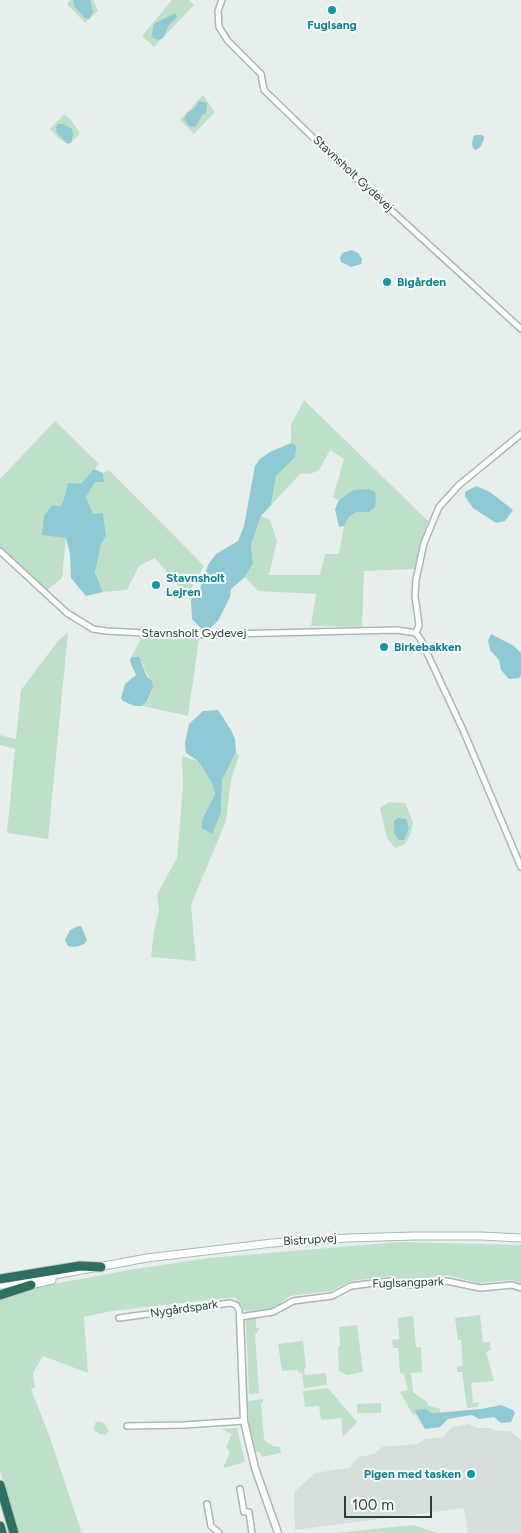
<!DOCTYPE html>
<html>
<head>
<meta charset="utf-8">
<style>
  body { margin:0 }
  #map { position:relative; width:521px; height:1533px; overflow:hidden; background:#e6efeb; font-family:Figtree,sans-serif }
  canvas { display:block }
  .scale { position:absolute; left:344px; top:1496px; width:88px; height:22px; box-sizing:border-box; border:2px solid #24423a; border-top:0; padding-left:6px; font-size:15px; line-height:18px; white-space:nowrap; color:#24423a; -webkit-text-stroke:4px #f7fbf9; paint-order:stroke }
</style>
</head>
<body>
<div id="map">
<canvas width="521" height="1533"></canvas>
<div class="scale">100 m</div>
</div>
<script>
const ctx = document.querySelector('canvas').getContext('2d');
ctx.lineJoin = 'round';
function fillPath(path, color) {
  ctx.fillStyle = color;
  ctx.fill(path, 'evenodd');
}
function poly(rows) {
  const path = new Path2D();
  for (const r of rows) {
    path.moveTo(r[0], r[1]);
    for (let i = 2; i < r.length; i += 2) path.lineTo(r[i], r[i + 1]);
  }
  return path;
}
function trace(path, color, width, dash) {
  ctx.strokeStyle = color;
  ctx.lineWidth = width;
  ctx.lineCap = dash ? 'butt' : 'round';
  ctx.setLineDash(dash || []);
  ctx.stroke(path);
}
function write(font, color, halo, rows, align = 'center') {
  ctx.font = font + ' Figtree,sans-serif';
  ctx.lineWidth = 4;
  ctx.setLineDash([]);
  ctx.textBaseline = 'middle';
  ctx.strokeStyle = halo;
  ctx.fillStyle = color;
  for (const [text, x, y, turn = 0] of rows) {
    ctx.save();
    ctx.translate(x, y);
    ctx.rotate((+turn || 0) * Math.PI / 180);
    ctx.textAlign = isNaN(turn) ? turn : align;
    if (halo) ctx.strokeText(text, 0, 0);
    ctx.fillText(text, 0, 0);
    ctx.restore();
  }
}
fillPath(poly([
  [469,1424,477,1428,491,1428,497,1431,510,1431,521,1440,521,1533,468,1533,464,1508,295,1530,294,1492,315,1473,349,1468,359,1457,374,1454,382,1447,418,1444,425,1439,443,1437,452,1427]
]), '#d4dfda');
fillPath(poly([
  [70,0,93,0,98,11,85,23,67,4],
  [172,0,189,0,194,5,154,47,142,36],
  [203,95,215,112,194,134,180,120],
  [64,114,71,120,80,133,69,145,58,138,50,129],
  [304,400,428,521,414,569,364,571,362,627,311,626,316,594,258,591,245,577,253,563,251,545,261,516,270,520,277,541,269,575,320,575,325,554,339,554,344,526,349,517,356,512,369,512,353,490,339,500,333,497,344,459,330,450,319,470,310,474,301,473,271,505,276,476,295,445,291,443,291,425],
  [55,421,99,464,81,485,68,483,63,502,60,506,52,505,66,538,62,578,47,590,0,546,0,479],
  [109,470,204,566,187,596,155,558,139,566,127,590,103,592,95,573,101,544,106,536,103,513,93,514,86,497,95,482,104,482,103,473],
  [68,632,48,839,7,833,15,749,0,745,0,735,16,739,21,690,58,641],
  [138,636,199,639,188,716,142,706,148,701,153,687,141,661,133,657,130,659,140,641],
  [236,752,239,756,231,780,226,821,191,905,196,961,151,957,154,930,159,911,157,894,177,858,183,787,182,756,198,761,212,783,215,794,202,820,221,812,222,780],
  [389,802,405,803,413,822,411,833,405,844,395,848,387,838,380,808],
  [400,1242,521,1245,521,1283,512,1280,478,1283,447,1275,409,1281,392,1276,351,1281,331,1291,290,1296,272,1309,245,1311,235,1297,112,1311,84,1317,88,1373,43,1356,33,1373,35,1388,31,1389,49,1435,82,1533,19,1533,0,1471,0,1298,48,1285,129,1270,208,1258],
  [480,1315,483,1342,490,1342,491,1350,486,1352,494,1381,471,1383,473,1403,479,1402,478,1407,467,1408,462,1372,457,1372,457,1367,463,1366,461,1340,458,1340,455,1318],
  [259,1316,259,1318,256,1318,256,1328,260,1328,255,1335,259,1393,249,1394,246,1321,247,1318],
  [413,1316,416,1347,421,1347,422,1372,411,1373,413,1392,427,1402,428,1405,440,1409,440,1413,431,1413,426,1409,414,1410,416,1415,413,1415,400,1392,408,1390,404,1374,400,1373,398,1348,393,1348,392,1340,399,1339,398,1318],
  [357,1325,363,1372,347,1375,339,1371,338,1347,340,1345,339,1327],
  [303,1341,306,1368,304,1369,305,1375,326,1373,327,1385,304,1388,302,1373,299,1373,298,1370,282,1371,278,1344],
  [328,1388,357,1422,343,1437,341,1418,321,1420,319,1406,305,1407,303,1391],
  [263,1399,263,1402,261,1404,264,1438,266,1442,273,1446,280,1447,281,1453,262,1457,259,1452,256,1452,250,1432,247,1401],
  [381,1403,381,1413,357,1413,357,1404],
  [98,1421,104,1423,109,1431,105,1435,99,1434,94,1430,95,1423],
  [237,1428,245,1462,223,1468,230,1452,226,1447,232,1434,221,1429],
  [413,1525,438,1533,336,1533]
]), '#bfe0c8');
fillPath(poly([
  [73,0,90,0,93,12,89,19,84,18,82,15,74,6],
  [175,13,177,17,169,25,163,38,158,40,153,38,152,34,154,24],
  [199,101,207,103,206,113,202,115,196,126,191,127,188,125,184,119,188,112,194,109],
  [58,124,63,124,72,129,73,135,71,143,67,143,57,133,56,127],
  [476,135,481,135,484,136,484,139,481,146,476,150,473,148,472,144,473,137],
  [352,250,358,253,362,259,361,264,351,267,341,262,340,258,342,253],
  [291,443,295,445,296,448,295,457,276,476,271,505,261,516,251,545,253,563,245,577,231,589,230,597,218,621,208,630,203,630,192,619,191,600,200,589,208,565,216,554,238,541,244,526,255,466,260,459,270,452],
  [94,469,103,473,104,482,95,482,86,497,93,514,103,513,106,536,101,544,95,573,103,592,86,596,71,578,70,554,66,538,42,535,44,516,52,505,60,506,63,502,68,483,81,484],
  [476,486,490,492,513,510,505,521,496,523,473,508,465,496,465,492],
  [368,489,375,492,376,498,375,507,369,512,356,512,349,517,344,526,339,527,335,509,339,500,353,490],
  [491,634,514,646,521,653,521,675,519,678,509,679,501,670,499,660,490,650,488,640],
  [133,657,139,657,147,677,152,681,153,687,147,701,142,706,134,706,123,701,121,698,125,684,136,675,131,664,130,659],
  [218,710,231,730,235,739,236,752,222,780,221,812,212,834,202,828,202,820,215,794,212,783,198,761,186,753,185,743,189,724,203,711],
  [398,818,406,819,409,828,404,840,399,840,394,833,394,821],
  [78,926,81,926,87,940,84,944,79,946,74,947,68,946,65,940,70,930],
  [501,1405,513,1410,515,1413,511,1422,501,1423,494,1417,479,1419,472,1415,448,1419,440,1427,425,1429,414,1410,426,1409,431,1413,435,1413,481,1409]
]), '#8ec9d4');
const minor = poly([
  [222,0,218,11,219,27,228,41,261,74,264,90,332,156,521,329],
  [0,551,67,613,93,629,106,631,185,635,397,630,416,633,421,640,463,730,521,867],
  [416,633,419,625,415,596,416,580,424,543,439,507,459,485,521,434],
  [119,1318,230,1303,236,1305,239,1310,240,1317,273,1312,293,1301,332,1296,351,1286,391,1281,409,1285,447,1281,480,1288,512,1285,521,1288],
  [127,1426,184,1425,244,1421],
  [240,1489,244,1512,249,1512,252,1533],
  [207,1504,211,1526,219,1533]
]);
const tertiary = poly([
  [240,1317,244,1421,255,1468,278,1533]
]);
const secondary = poly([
  [0,1285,147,1258,272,1243,348,1238,415,1236,481,1236,521,1238],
  [26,1286,52,1280]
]);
const motorway = poly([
  [0,1279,80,1266,101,1267],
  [0,1295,31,1285],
  [0,1485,14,1533],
  [0,1526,2,1533]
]);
trace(minor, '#a8b8b2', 8);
trace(tertiary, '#a8b8b2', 9);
trace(secondary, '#a4bbb3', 9);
trace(motorway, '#c2cac8', 11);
trace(minor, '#fff', 5);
trace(tertiary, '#fff', 6);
trace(secondary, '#fff', 7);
trace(motorway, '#2f6f62', 9);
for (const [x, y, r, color] of [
  [332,10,5,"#0f9aa8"],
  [387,282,5,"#0f9aa8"],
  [156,585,5,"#0f9aa8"],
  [384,647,5,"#0f9aa8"],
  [471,1474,5,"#0f9aa8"]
]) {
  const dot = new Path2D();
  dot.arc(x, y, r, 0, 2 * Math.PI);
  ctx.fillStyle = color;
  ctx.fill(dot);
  trace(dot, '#f7fbf9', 2);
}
write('bold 12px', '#0d838f', '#f7fbf9', [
  ["Fuglsang",332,25,"center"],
  ["Bigården",397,282],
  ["Stavnsholt",166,578],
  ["Lejren",166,592],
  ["Birkebakken",394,647],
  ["Pigen med tasken",461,1474,"right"]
], 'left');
write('12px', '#24423a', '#f7fbf9', [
  ["Stavnsholt Gydevej",353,174,43],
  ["Stavnsholt Gydevej",194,633],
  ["Bistrupvej",310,1240,-4],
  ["Fuglsangpark",408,1283,-2],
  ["Nygårdspark",184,1309,-8]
]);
</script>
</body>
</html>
